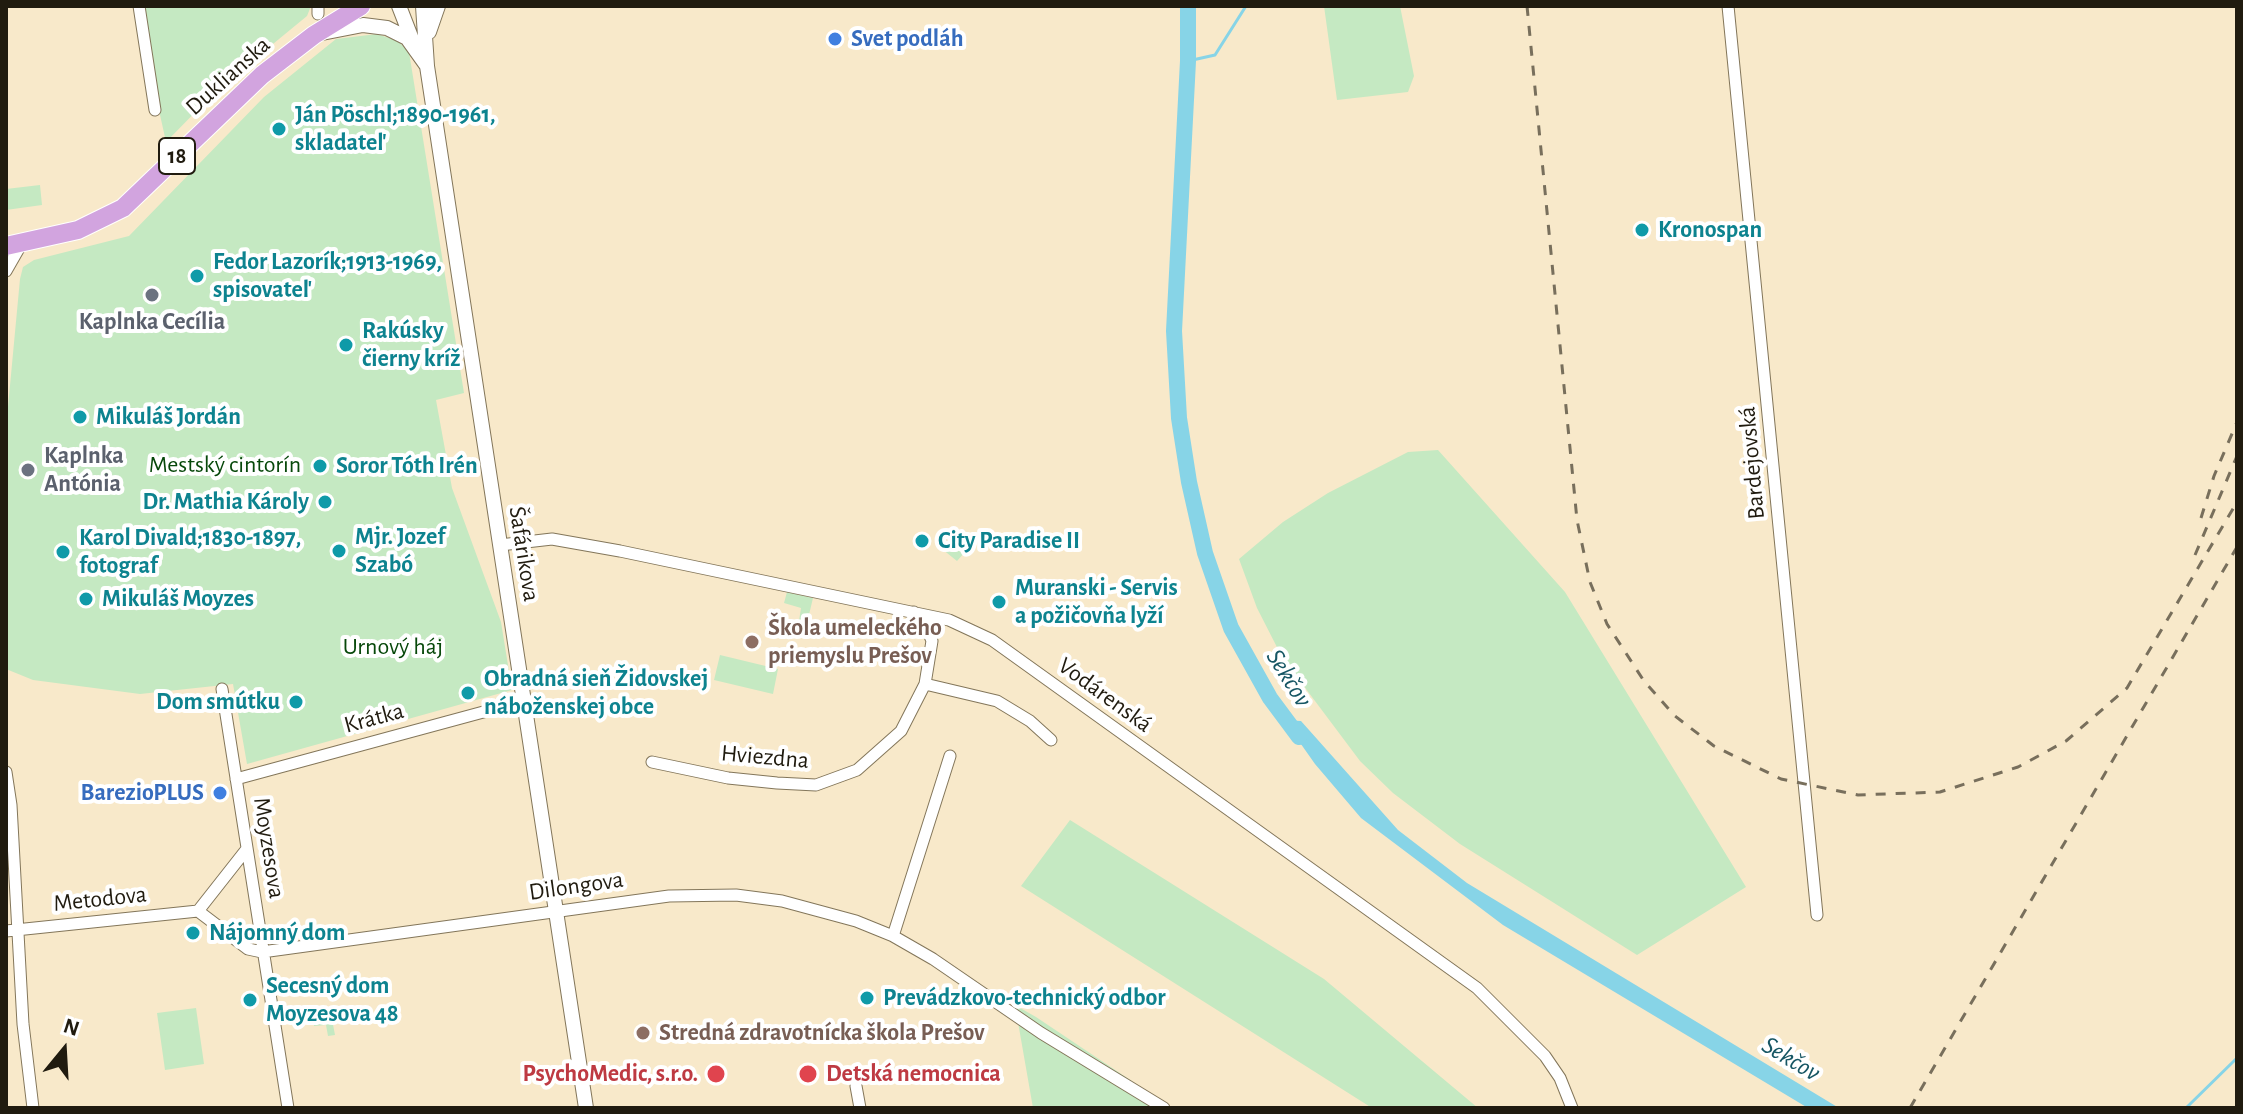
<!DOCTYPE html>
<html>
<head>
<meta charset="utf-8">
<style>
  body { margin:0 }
  #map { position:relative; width:2243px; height:1114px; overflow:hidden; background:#f8e9ca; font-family:"Alegreya Sans",sans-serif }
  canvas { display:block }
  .frame { position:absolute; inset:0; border:8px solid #201b0f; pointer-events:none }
  .north { position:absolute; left:24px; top:1010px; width:80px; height:80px; -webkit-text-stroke:6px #fff; paint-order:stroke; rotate:18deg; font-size:22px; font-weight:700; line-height:32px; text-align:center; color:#201b0f }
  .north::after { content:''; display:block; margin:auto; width:28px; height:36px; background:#201b0f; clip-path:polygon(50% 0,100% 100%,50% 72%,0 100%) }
</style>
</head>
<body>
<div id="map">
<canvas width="2243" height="1114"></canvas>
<div class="frame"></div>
<div class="north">N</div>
</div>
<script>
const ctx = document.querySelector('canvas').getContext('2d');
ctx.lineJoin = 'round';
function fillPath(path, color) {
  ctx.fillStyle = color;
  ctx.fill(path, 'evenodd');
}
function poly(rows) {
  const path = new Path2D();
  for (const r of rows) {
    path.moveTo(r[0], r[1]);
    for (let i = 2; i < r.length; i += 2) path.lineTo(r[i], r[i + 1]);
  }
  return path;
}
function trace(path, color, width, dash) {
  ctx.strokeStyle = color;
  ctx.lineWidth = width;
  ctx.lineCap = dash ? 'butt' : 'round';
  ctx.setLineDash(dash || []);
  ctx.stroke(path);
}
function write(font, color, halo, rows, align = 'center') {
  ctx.font = font + ' "Alegreya Sans",sans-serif';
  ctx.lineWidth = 8;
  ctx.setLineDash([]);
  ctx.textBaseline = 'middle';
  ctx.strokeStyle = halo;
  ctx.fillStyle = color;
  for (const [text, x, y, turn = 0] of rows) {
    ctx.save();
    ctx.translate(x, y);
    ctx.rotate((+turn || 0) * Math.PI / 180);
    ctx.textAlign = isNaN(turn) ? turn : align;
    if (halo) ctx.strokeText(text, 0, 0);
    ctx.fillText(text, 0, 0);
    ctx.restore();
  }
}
fillPath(poly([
  [136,6,311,6,307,16,217,90,166,142],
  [1324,6,1400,6,1414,76,1408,92,1337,100],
  [377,34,398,41,409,52,464,393,436,400,452,488,501,622,512,690,247,764,233,684,140,694,33,680,6,669,6,428,20,279,23,267,34,260,129,236,264,97,336,39],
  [40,185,42,205,6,210,6,189],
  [1438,450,1565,592,1746,887,1637,955,1460,844,1393,793,1360,761,1282,657,1257,608,1239,559,1283,522,1328,493,1408,452],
  [959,531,974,542,957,561,942,549],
  [787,592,813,598,807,623,799,621,801,608,784,603],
  [720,655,778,669,773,694,714,680],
  [1070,820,1324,979,1478,1108,1372,1108,1021,886],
  [1015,1005,1036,1017,1172,1108,1033,1108],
  [196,1008,204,1064,165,1070,157,1013],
  [331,1014,335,1035,328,1036,326,1025,314,1026,313,1016]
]), '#c5e9c2');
fillPath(poly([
  [1284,720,1301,721,1398,830,1467,883,1839,1108,1808,1108,1503,925,1361,818,1315,764]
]), '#87d4e7');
trace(poly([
  [1188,61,1215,55,1246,6],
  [2186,1108,2237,1058]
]), '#87d4e7', 3);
trace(poly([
  [1188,6,1188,61,1174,331,1179,418,1189,482,1205,553,1231,628,1270,698,1299,737]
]), '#87d4e7', 16);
const minor = poly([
  [139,6,155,110],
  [1728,6,1817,915],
  [318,14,318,6],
  [6,271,22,243],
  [500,545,552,539,620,551,949,620,992,640,1477,988,1545,1056,1560,1078,1572,1108],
  [925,684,997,701,1030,721,1051,740],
  [222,689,288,1108],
  [652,762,728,778,777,783,816,785,857,770,901,731,925,684,932,641,924,621,914,612],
  [6,772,11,805,23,1024,33,1108],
  [236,779,524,701],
  [198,911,248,949,262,952,669,896,736,895,782,901,856,921,893,936,933,959,1041,1033,1164,1108],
  [198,911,246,850],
  [6,931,198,911],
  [893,936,950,756],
  [856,1086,860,1108]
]);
const tertiary = poly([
  [399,6,413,42],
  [423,6,427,66,586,1108],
  [429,32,438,6],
  [322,33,363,25,387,28,407,38,427,66]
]);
const primary = poly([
  [6,246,78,230,123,208,262,75,314,35,361,6]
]);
trace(minor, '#83765a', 13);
trace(tertiary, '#83765a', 16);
trace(primary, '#fff', 20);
trace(minor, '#fff', 11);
trace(tertiary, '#fff', 14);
trace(primary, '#d2a4df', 18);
trace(poly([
  [1527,6,1577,520,1590,582,1607,624,1644,681,1675,716,1714,746,1781,779,1858,795,1940,792,2018,767,2066,741,2127,688,2237,502],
  [2201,518,2214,476,2237,422],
  [2195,555,2237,456],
  [1910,1108,2237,547]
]), '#786f5c', 3, [10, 10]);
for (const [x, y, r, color] of [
  [835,39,8,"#3f7fe0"],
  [279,129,8,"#0f9aa8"],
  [1642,230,8,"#0f9aa8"],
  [197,276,8,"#0f9aa8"],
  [152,295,8,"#6b7280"],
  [346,345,8,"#0f9aa8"],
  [80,417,8,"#0f9aa8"],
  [320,466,8,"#0f9aa8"],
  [28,470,8,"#6b7280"],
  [325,502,8,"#0f9aa8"],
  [922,541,8,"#0f9aa8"],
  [339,551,8,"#0f9aa8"],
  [63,552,8,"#0f9aa8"],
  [86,599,8,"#0f9aa8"],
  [999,602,8,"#0f9aa8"],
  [752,642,8,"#8d6e63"],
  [468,693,8,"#0f9aa8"],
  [296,702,8,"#0f9aa8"],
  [220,793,8,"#3f7fe0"],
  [193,933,8,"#0f9aa8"],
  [867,998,8,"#0f9aa8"],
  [250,1000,8,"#0f9aa8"],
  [643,1033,8,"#8d6e63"],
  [716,1074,10,"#e0444e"],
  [808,1074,10,"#e0444e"]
]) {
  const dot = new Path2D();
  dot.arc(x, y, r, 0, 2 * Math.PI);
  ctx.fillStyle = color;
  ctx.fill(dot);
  trace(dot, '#fff', 3);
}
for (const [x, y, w] of [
  [177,156,36]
]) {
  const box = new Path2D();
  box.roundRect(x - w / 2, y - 18, w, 36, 6);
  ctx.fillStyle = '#fff';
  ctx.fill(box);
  trace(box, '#201b0f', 2);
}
write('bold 22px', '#201b0f', null, [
  ["18",177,156]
]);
write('bold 24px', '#366cbe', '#fff', [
  ["Svet podláh",851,39],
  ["BarezioPLUS",204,793,"right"]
], 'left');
write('24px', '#201b0f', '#fff', [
  ["Duklianska",228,76,-42],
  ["Bardejovská",1752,463,-95],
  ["Šafárikova",524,554,81],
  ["Vodárenská",1105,695,36],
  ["Krátka",374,718,-15],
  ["Hviezdna",765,757,5],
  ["Moyzesova",269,848,81],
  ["Dilongova",576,886,-8],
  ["Metodova",100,899,-6]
]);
write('bold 24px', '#0d838f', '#fff', [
  ["Ján Pöschl;1890-1961,",295,115],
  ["skladateľ",295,143],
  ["Kronospan",1658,230],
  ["Fedor Lazorík;1913-1969,",213,262],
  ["spisovateľ",213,290],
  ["Rakúsky",362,331],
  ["čierny kríž",362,359],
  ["Mikuláš Jordán",96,417],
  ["Soror Tóth Irén",336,466],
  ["Dr. Mathia Károly",309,502,"right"],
  ["Mjr. Jozef",355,537],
  ["Szabó",355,565],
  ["Karol Divald;1830-1897,",79,538],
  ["fotograf",79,566],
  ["City Paradise II",938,541],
  ["Muranski - Servis",1015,588],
  ["a požičovňa lyží",1015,616],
  ["Mikuláš Moyzes",102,599],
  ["Obradná sieň Židovskej",484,679],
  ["náboženskej obce",484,707],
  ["Dom smútku",280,702,"right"],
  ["Nájomný dom",209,933],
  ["Secesný dom",266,986],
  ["Moyzesova 48",266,1014],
  ["Prevádzkovo‑technický odbor",883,998]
], 'left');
write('bold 24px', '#5b616d', '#fff', [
  ["Kaplnka Cecília",152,322],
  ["Kaplnka",44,456,"left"],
  ["Antónia",44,484,"left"]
]);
write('24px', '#07480a', '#fff', [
  ["Mestský cintorín",225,465],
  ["Urnový háj",393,647]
]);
write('bold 24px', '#785e54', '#fff', [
  ["Škola umeleckého",768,628],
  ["priemyslu Prešov",768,656],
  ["Stredná zdravotnícka škola Prešov",659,1033]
], 'left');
write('bold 24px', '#be3a42', '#fff', [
  ["PsychoMedic, s.r.o.",698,1074],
  ["Detská nemocnica",826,1074,"left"]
], 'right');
write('italic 26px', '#165664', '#fff', [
  ["Sekčov",1289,678,58],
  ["Sekčov",1791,1059,31]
]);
</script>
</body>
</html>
